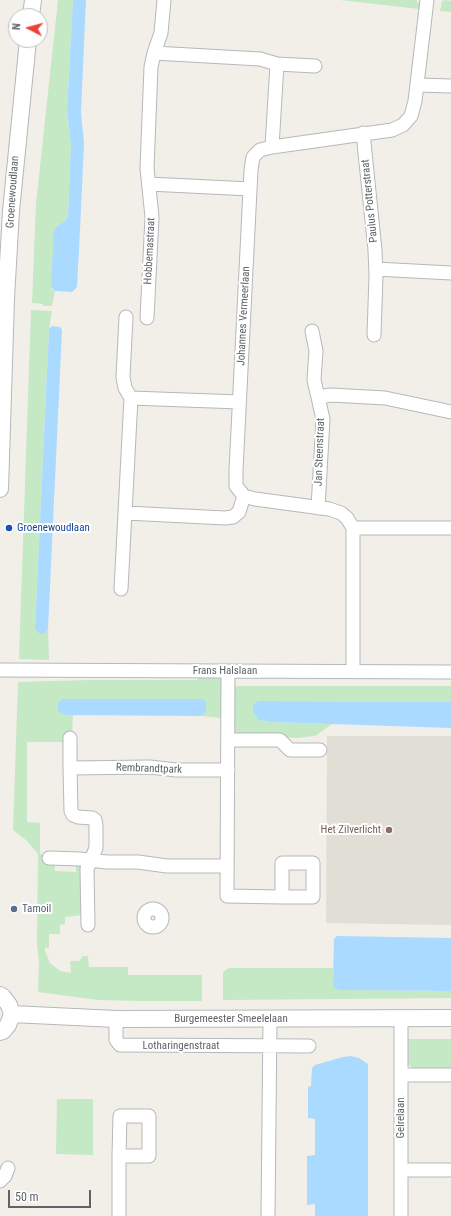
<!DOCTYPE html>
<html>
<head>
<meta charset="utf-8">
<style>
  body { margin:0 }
  #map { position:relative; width:451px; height:1216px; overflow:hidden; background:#f1efe8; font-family:"Roboto Condensed",sans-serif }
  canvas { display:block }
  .north { position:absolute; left:8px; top:8px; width:40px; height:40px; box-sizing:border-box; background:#fff; border:1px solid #bfc1c3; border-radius:50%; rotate:276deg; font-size:11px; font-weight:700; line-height:16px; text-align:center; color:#5f6368 }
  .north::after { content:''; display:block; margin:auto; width:14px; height:18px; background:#ea4335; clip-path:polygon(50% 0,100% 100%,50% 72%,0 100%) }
  .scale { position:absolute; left:8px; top:1190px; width:83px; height:18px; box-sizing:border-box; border:2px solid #5f6368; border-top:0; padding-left:5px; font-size:12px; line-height:14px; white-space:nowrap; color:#5f6368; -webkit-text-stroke:3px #fff; paint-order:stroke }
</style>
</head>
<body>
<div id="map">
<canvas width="451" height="1216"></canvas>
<div class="north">N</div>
<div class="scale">50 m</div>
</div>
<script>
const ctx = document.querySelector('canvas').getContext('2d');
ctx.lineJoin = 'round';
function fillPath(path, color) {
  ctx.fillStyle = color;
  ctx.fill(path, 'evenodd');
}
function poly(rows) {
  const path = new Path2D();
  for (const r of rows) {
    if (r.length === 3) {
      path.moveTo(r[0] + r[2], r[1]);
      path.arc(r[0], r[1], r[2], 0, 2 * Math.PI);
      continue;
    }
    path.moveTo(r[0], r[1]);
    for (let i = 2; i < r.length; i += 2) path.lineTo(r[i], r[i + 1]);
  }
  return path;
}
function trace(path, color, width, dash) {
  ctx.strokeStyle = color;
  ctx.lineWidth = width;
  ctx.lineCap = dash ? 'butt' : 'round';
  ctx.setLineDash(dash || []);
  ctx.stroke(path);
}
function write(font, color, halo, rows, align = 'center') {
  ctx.font = font + ' "Roboto Condensed",sans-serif';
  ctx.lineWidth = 4;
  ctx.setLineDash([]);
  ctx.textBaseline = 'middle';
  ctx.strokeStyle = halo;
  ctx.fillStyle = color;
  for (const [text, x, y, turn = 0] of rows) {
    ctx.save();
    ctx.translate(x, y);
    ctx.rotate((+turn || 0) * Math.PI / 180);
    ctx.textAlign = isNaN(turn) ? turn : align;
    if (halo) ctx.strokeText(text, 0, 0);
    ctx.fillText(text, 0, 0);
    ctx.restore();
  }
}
fillPath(poly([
  [327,736,451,736,451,925,326,923]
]), '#e1ded6');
fillPath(poly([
  [58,0,73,0,67,111,71,145,68,215,66,220,56,227,52,290,55,291,52,306,43,306,43,304,32,303,36,204],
  [340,0,416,0,420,5,419,9],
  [445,0,451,1,451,12,440,11,442,1],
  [31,310,52,311,49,329,35,629,37,632,45,633,48,629,49,660,19,659],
  [200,676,218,677,221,679,221,718,201,716,204,714,66,715,73,715,72,735,65,742,27,742,27,822,40,823,40,854,47,856,55,863,55,871,76,872,76,864,80,865,81,867,82,915,65,917,65,924,60,925,60,934,49,934,49,948,46,948,45,946,45,951,50,963,60,971,71,973,70,961,79,961,83,956,88,956,89,967,128,967,128,975,202,975,202,1001,142,1001,98,1000,38,992,39,962,37,943,38,854,26,840,13,830,18,682,91,680,197,680],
  [234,686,451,686,451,702,259,701,259,720,271,722,332,724,315,736,297,738,246,735,234,733],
  [229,968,333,968,333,985,339,990,451,991,451,998,223,1000,223,972],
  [407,1039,451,1039,451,1069,417,1070,413,1068,408,1064,407,1060],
  [57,1099,93,1099,93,1155,56,1154]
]), '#c5e8c5');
fillPath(poly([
  [73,0,86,0,81,112,84,143,80,230,77,287,72,292,55,291,51,287,54,231,56,227,66,220,68,215,71,145,67,111],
  [52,326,60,327,62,330,48,629,45,633,41,634,37,632,35,629,49,329],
  [63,699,201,699,204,700,206,702,206,710,204,714,201,716,66,715,58,711,58,703],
  [259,701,451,702,451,728,271,722,259,720,253,711,253,705],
  [337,936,451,938,451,991,339,990,335,988,333,985,334,939],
  [351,1056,359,1058,368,1064,368,1216,315,1216,315,1204,307,1205,307,1156,315,1155,315,1119,308,1118,308,1087,311,1086,312,1068,315,1065,343,1057]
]), '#aadaff');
const minor = poly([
  [154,53,260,59,277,64,315,66],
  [417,85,451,86],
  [363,133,375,250,376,276,374,335],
  [272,147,277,64],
  [149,184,250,189],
  [376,269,451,273],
  [147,318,152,217,147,168,151,67,154,53,161,33,164,0],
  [312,331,316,351,314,380,323,419,318,508],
  [318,397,331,395,385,398,451,412],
  [131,398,239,402],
  [126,513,225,518,233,517,239,512,244,496],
  [353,528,451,528],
  [121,589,131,398,125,388,123,377,126,317],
  [0,670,451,672],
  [228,672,227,896,282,897],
  [353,672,353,528,347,518,341,513,329,509,255,499,244,496,236,486,236,470,251,170,253,157,260,150,272,147,392,130,403,125,411,116,415,101,427,0],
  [228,740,280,740,290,750,320,750],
  [70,768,70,738],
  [49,858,80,859,107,862,138,862,167,866,227,866],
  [282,863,313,863,313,897,282,897,282,863],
  [153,918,9],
  [88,925,87,869,96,848,96,826,95,820,92,818,78,817,73,815,71,811,70,768,150,767,176,770,228,770],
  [116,1019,116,1040,120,1045,309,1046],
  [401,1075,451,1075],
  [401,1170,451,1170],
  [0,1181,5,1176,8,1168],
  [119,1216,119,1156,120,1116,149,1116,149,1156,119,1156],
  [268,1216,270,1019],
  [401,1216,401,1019]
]);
const tertiary = poly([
  [31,16,33,0],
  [0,489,6,298,11,211,28,40],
  [0,995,3,997,9,1005,12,1014,8,1025,3,1031,0,1032],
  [12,1014,116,1019,451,1018]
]);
trace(minor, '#b5b8bc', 15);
trace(tertiary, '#b5b8bc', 18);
trace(minor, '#fff', 13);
trace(tertiary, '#fff', 16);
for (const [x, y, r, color] of [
  [9,528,4,"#1a4fb4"],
  [389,830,4,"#8d6e63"],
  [14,909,4,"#5c6f8a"]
]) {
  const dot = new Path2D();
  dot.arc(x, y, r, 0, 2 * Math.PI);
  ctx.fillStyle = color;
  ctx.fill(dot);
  trace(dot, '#fff', 1.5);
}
write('11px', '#5f6368', '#fff', [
  ["Groenewoudlaan",13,192,-86],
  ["Paulus Potterstraat",370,201,-96],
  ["Hobbemastraat",150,251,-87],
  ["Johannes Vermeerlaan",244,316,-87],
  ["Jan Steenstraat",320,452,-88],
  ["Frans Halslaan",225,671],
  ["Rembrandtpark",149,769,2],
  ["Burgemeester Smeelelaan",231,1019],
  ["Lotharingenstraat",181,1046],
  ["Gelrelaan",401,1118,-90]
]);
write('11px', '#164399', '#fff', [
  ["Groenewoudlaan",17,528]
], 'left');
write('11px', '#785e54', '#fff', [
  ["Het Zilverlicht",381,830]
], 'right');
write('11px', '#4e5e75', '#fff', [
  ["Tamoil",22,909]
], 'left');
</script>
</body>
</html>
